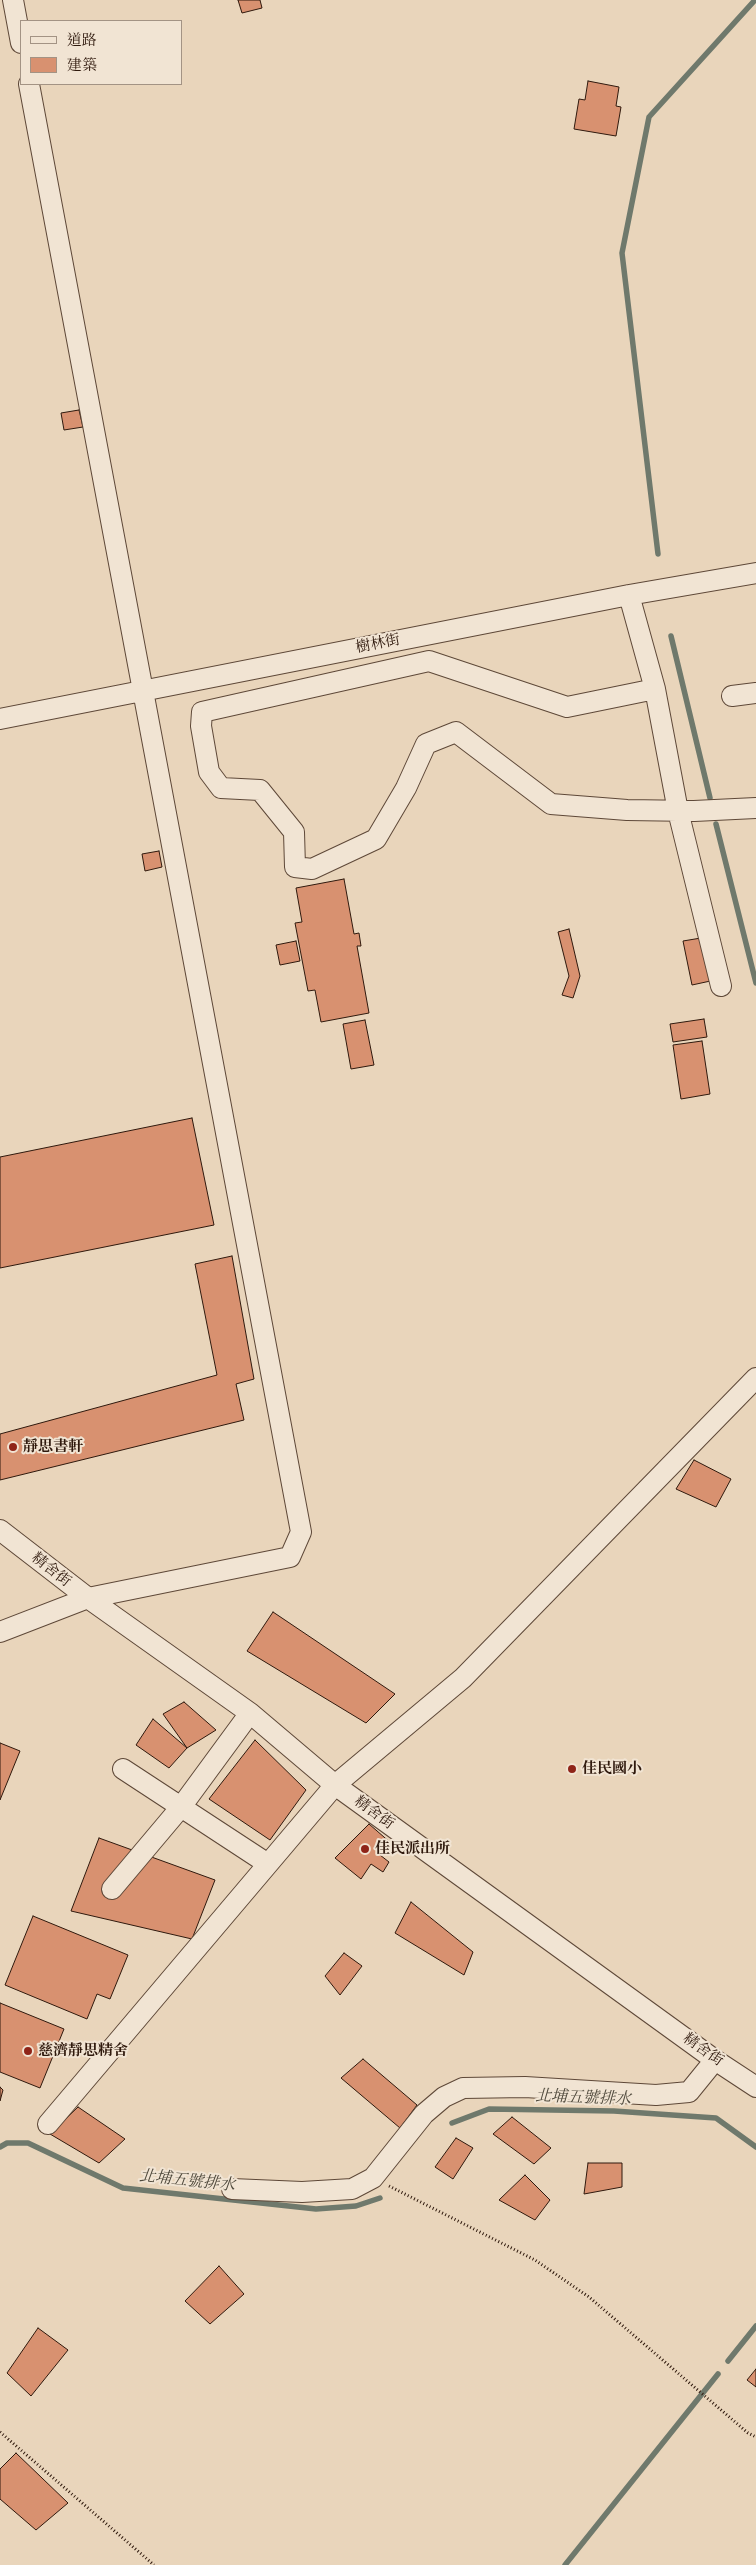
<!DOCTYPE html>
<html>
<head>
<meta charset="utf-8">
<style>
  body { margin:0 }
  #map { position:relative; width:756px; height:2565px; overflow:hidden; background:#e9d5bb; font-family:"Old Standard TT","Noto Serif TC",serif }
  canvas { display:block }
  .legend { position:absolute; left:20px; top:20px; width:162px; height:65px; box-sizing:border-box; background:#f1e4d3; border:1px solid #a39384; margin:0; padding:6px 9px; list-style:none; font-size:15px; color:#2f190d }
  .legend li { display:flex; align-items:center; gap:10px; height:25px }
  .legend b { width:25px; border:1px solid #a39384 }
</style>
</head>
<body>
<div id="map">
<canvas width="756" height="2565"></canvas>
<ul class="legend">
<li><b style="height:6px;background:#f1e4d3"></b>道路</li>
<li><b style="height:14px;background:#d89170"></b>建築</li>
</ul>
</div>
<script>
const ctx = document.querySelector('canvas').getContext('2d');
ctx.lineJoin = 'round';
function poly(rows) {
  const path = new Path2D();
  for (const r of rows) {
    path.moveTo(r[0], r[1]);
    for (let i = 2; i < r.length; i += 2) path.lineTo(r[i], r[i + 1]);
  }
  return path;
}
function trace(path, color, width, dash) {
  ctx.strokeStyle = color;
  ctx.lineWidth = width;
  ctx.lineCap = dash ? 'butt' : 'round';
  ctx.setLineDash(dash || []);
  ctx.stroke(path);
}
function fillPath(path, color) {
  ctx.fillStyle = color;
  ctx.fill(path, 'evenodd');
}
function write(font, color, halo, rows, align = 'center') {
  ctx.font = font + ' "Old Standard TT","Noto Serif TC",serif';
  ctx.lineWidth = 4;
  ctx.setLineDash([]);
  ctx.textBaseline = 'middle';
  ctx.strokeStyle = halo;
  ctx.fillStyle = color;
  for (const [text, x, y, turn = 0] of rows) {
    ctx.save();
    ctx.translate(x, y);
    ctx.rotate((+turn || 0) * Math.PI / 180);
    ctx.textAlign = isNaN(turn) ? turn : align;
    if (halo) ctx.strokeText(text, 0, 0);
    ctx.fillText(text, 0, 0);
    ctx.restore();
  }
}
trace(poly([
  [658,554,622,253,649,117,755,0],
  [671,636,710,798],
  [716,824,756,983],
  [452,2123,489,2109,614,2111,716,2118,756,2147],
  [0,2147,7,2143,28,2143,123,2188,316,2209,356,2206,380,2198],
  [728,2361,756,2326],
  [565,2565,718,2374]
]), '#6f796c', 5.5);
const building = poly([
  [238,0,260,0,262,8,242,13,238,0],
  [588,81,619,87,616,106,621,107,616,136,574,129,579,99,585,100,588,81],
  [79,410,83,427,64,430,61,413,79,410],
  [159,851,162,867,145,871,142,854,159,851],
  [344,879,354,934,359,933,361,946,357,946,369,1013,321,1022,315,990,308,991,295,923,302,922,296,888,344,879],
  [569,929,580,976,573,998,562,995,569,976,558,932,569,929],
  [707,937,715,980,692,985,683,941,707,937],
  [296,941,300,961,280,965,276,945,296,941],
  [704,1019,707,1037,673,1042,670,1024,704,1019],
  [365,1020,374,1065,351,1069,343,1024,365,1020],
  [702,1041,710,1094,681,1099,673,1045,702,1041],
  [192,1118,214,1225,0,1268,0,1157,192,1118],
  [232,1256,254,1379,236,1384,244,1420,0,1480,0,1434,217,1375,195,1264,232,1256],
  [694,1460,731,1479,716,1507,676,1489,694,1460],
  [273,1612,395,1694,366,1723,247,1651,273,1612],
  [184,1702,216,1730,187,1748,163,1714,184,1702],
  [153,1719,187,1748,169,1768,136,1745,153,1719],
  [255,1740,306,1790,270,1840,209,1799,255,1740],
  [0,1743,20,1751,0,1800,0,1743],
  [369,1824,392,1844,380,1855,389,1862,383,1872,371,1864,361,1879,335,1858,369,1824],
  [99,1838,215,1880,192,1939,71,1911,99,1838],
  [411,1902,473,1952,464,1975,395,1933,411,1902],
  [33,1916,128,1955,110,1999,97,1994,87,2019,5,1985,33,1916],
  [344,1953,362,1966,340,1995,325,1976,344,1953],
  [0,2003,64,2029,40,2088,0,2072,0,2003],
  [363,2059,417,2105,400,2128,341,2078,363,2059],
  [0,2087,3,2090,0,2101,0,2087],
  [78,2107,125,2139,99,2163,50,2134,78,2107],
  [512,2117,551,2148,534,2164,493,2134,512,2117],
  [456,2138,473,2148,453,2179,435,2167,456,2138],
  [588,2163,622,2163,622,2187,584,2194,588,2163],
  [525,2175,550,2200,535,2220,499,2200,525,2175],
  [219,2266,244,2294,210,2324,185,2301,219,2266],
  [38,2328,68,2350,31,2396,7,2373,38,2328],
  [756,2369,756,2387,747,2380,756,2369],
  [16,2453,68,2503,36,2530,0,2499,0,2469,16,2453]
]);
fillPath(building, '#d89170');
trace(building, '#2f190d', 1);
const minor = poly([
  [13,0,21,43],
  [629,595,655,689,678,811,721,986],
  [655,689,567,707,429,661,202,712,201,726,209,772,221,788,260,790,294,832,295,867,312,869,376,839,406,788,426,744,456,732,551,804,627,810,694,811,756,808],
  [732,696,756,693],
  [0,719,629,595,756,573],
  [0,1530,88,1598,250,1713,335,1785,715,2060,756,2087],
  [0,1632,88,1598,290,1557,301,1532,29,84],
  [123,1769,268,1864],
  [112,1889,181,1807,250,1713],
  [48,2124,335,1785,463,1678,756,1378],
  [232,2189,302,2192,352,2189,373,2178,424,2114,444,2097,463,2088,525,2087,656,2095,689,2092,715,2060]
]);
trace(minor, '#5e4838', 22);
trace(poly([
  [389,2186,535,2260,589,2297,748,2433,756,2437],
  [0,2432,154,2565]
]), '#2f190d', 3, [1, 2.5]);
trace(minor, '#f1e4d3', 20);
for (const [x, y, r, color] of [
  [13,1447,5,"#8f2418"],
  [572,1769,5,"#8f2418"],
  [365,1849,5,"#8f2418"],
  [28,2051,5,"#8f2418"]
]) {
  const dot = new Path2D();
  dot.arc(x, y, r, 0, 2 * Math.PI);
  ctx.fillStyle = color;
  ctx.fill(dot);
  trace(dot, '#f1e4d3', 2);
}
write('15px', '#2f190d', '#f1e4d3', [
  ["樹林街",378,644,-11],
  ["精舍街",51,1570,38],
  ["精舍街",374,1813,36],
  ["精舍街",703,2050,35]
]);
write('bold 15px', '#2f190d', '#f1e4d3', [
  ["靜思書軒",23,1447],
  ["佳民國小",582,1769],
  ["佳民派出所",375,1849],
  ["慈濟靜思精舍",38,2051]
], 'left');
write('italic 16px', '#4f493c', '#f1e4d3', [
  ["北埔五號排水",583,2098,2],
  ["北埔五號排水",187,2181,6]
]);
</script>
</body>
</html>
